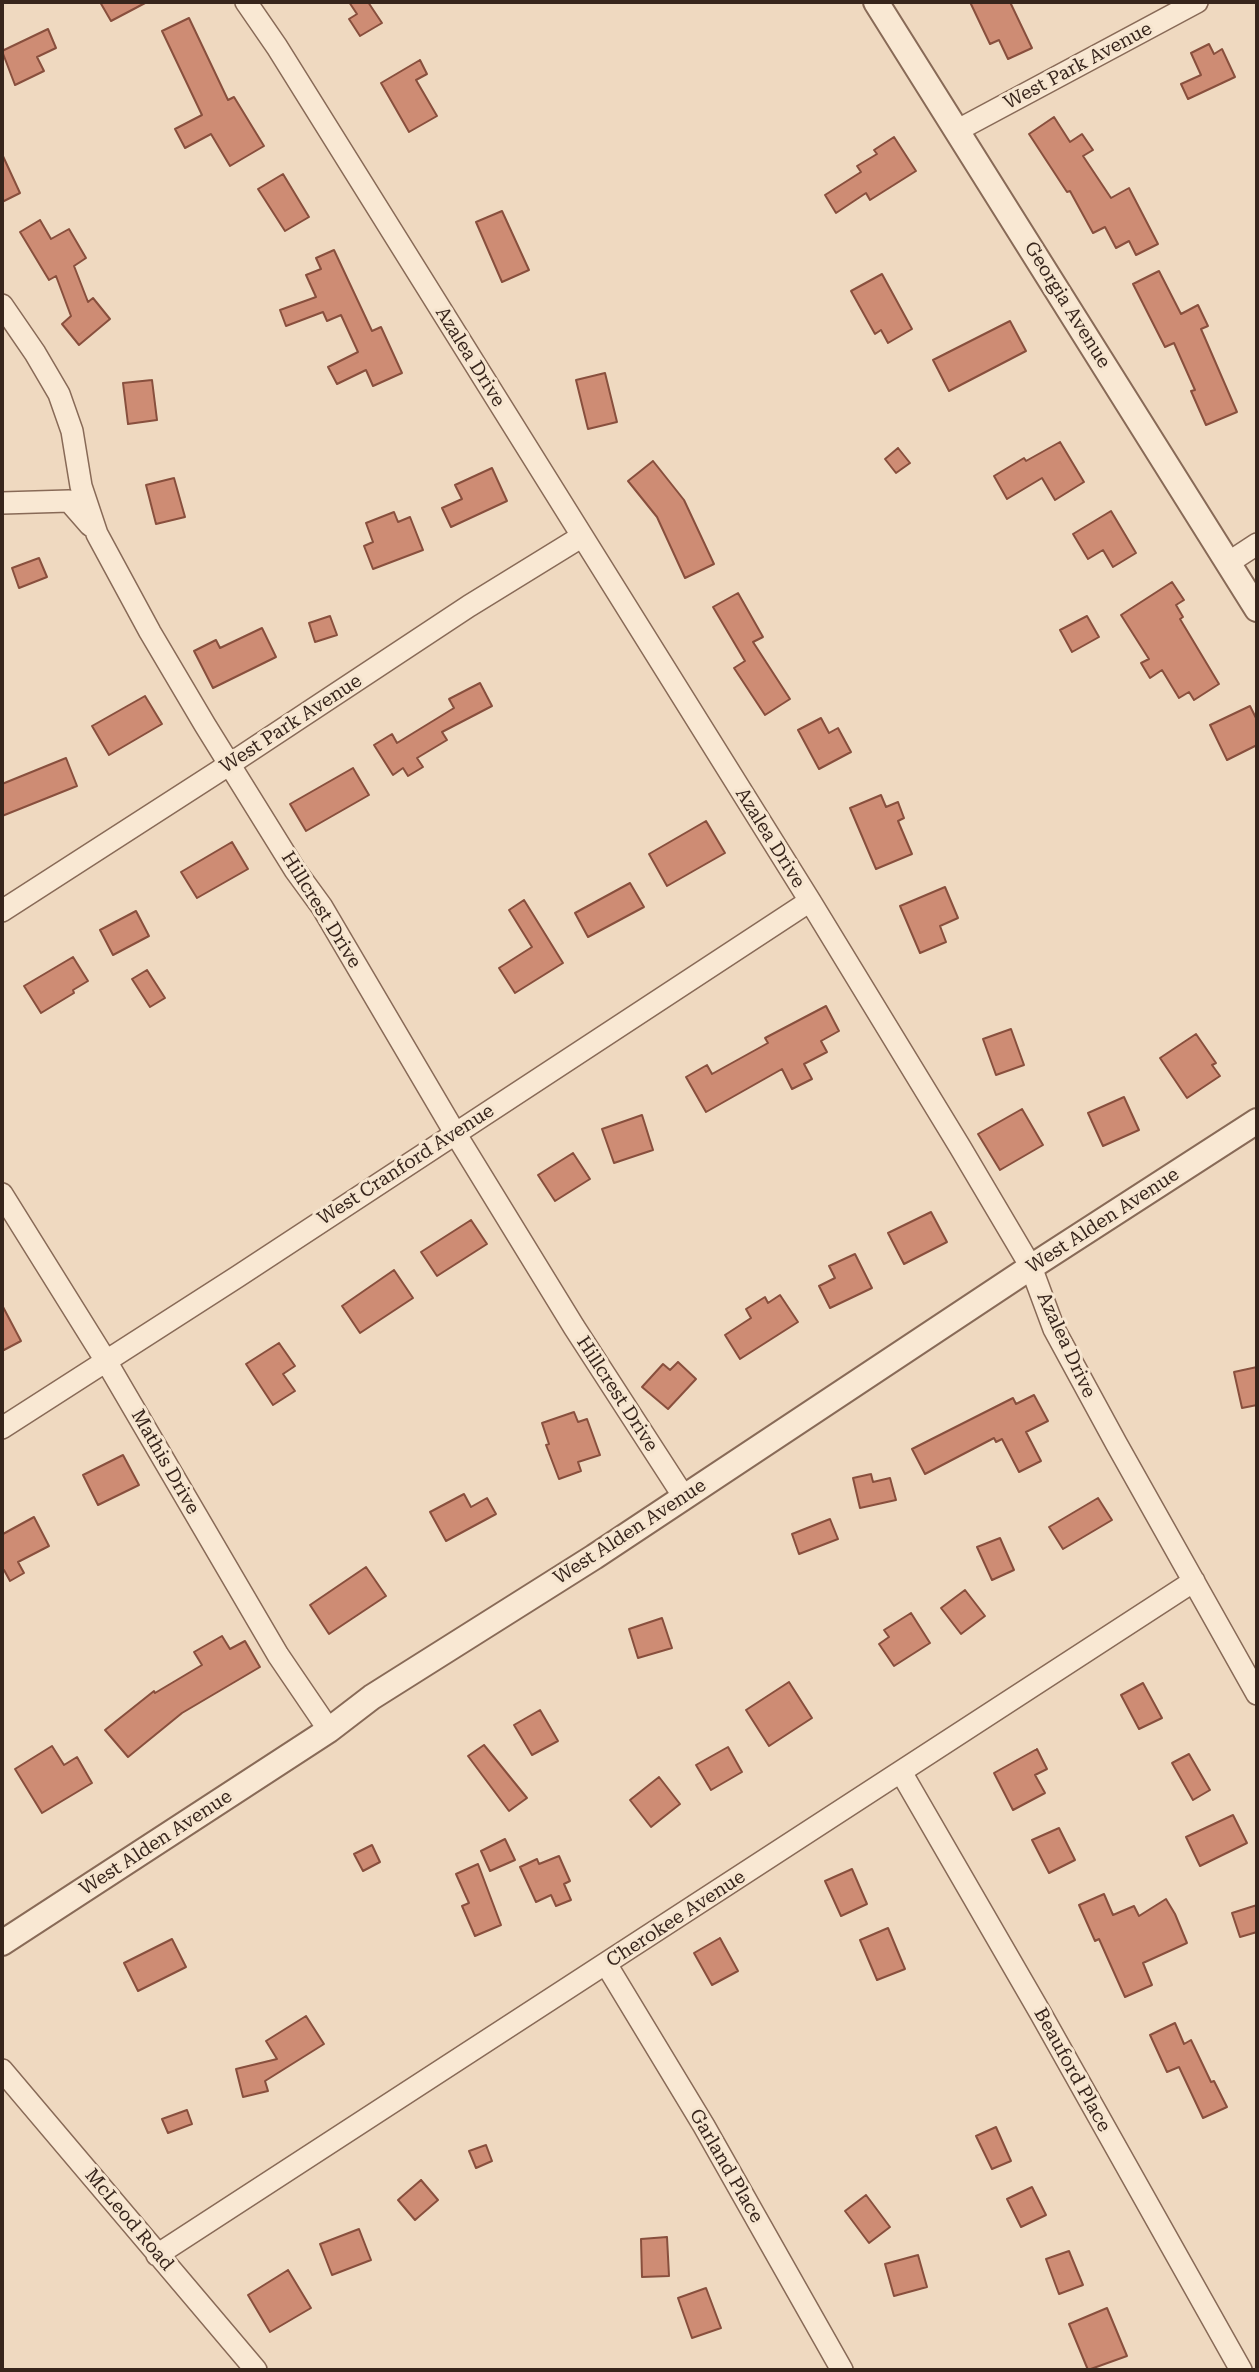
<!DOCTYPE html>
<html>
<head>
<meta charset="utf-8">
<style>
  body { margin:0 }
  #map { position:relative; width:1259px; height:2372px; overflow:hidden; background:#efd9c0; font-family:"Roboto Serif",serif }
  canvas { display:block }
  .frame { position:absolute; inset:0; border:4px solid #37251c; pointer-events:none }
</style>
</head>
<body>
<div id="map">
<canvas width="1259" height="2372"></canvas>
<div class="frame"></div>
</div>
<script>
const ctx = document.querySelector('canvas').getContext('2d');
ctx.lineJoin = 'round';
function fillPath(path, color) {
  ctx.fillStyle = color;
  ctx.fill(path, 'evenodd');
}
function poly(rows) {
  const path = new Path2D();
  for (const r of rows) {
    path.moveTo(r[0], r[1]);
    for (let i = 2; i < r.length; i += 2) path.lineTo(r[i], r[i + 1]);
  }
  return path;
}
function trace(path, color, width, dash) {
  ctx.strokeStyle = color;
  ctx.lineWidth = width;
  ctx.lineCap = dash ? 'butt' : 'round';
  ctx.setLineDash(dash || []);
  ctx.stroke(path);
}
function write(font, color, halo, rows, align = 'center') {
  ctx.font = font + ' "Roboto Serif",serif';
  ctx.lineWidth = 6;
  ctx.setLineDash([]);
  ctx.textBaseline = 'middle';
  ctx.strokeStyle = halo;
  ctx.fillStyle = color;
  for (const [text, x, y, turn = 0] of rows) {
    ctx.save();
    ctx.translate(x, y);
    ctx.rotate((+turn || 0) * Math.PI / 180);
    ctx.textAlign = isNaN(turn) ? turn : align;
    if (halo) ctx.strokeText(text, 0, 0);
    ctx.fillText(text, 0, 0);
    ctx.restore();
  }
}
const building = poly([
  [100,2,147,2,111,21,100,2],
  [349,2,368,2,382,23,360,36,349,19,357,14,349,2],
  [970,2,1010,2,1032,48,1008,59,999,40,990,44,970,2],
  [189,18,228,100,234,97,264,146,230,166,211,134,185,148,175,129,202,115,162,31,189,18],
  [48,29,56,48,37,57,44,71,15,85,2,51,48,29],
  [1209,44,1214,54,1222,49,1235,77,1188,99,1181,84,1201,75,1191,53,1209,44],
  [420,60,427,74,416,80,437,116,409,132,381,83,420,60],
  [1054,117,1070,142,1082,134,1093,150,1083,156,1111,198,1129,188,1158,244,1136,255,1129,241,1116,248,1105,227,1093,233,1070,191,1067,192,1029,134,1054,117],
  [894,137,916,171,870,200,866,193,836,213,825,195,861,172,857,166,877,154,874,150,894,137],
  [2,154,20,193,2,202,2,154],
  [283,174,309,217,285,231,258,189,283,174],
  [502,211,529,270,502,282,476,222,502,211],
  [40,220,51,239,69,229,86,258,74,266,88,302,93,298,110,319,79,345,62,324,71,316,56,276,49,280,20,232,40,220],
  [334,250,372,331,381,327,402,373,373,386,366,370,337,384,328,367,358,352,341,315,327,321,323,312,286,326,280,310,316,297,306,275,321,269,316,258,334,250],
  [1159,271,1181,314,1198,305,1208,326,1201,329,1237,412,1206,425,1191,391,1195,390,1174,343,1165,347,1133,284,1159,271],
  [882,274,912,329,888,343,881,330,875,334,851,291,882,274],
  [1010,321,1026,351,949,391,933,360,1010,321],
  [605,373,617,422,588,429,576,380,605,373],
  [152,380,157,420,128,424,123,383,152,380],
  [1060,442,1084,482,1055,500,1042,478,1007,499,994,476,1024,458,1026,461,1060,442],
  [898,448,910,463,896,473,885,459,898,448],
  [653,461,684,500,714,564,685,578,657,517,628,481,653,461],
  [492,468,507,501,451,527,442,508,462,499,455,485,492,468],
  [174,478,185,517,156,524,146,485,174,478],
  [1111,511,1136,553,1113,567,1103,550,1088,559,1073,534,1111,511],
  [394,512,398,522,410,517,423,550,373,569,364,546,373,542,366,523,394,512],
  [39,558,47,577,19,588,12,568,39,558],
  [1172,582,1184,600,1176,605,1183,617,1180,619,1219,684,1194,700,1189,692,1179,698,1162,670,1150,678,1141,663,1149,659,1121,615,1172,582],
  [738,593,763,637,753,642,790,699,765,715,734,668,745,661,713,607,738,593],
  [330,616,337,635,315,642,309,623,330,616],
  [1087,616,1099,637,1072,652,1060,630,1087,616],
  [262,628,276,657,213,688,194,651,216,640,220,648,262,628],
  [480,683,492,706,442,732,447,740,417,758,423,767,408,776,403,768,393,775,374,745,392,734,397,743,454,708,449,699,480,683],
  [145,696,162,724,109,755,92,726,145,696],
  [1250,706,1257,720,1257,745,1227,760,1210,725,1250,706],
  [821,718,829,733,838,728,851,752,819,769,798,730,821,718],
  [66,758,77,786,2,816,2,784,66,758],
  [353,768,369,795,306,831,290,804,353,768],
  [881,795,886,807,898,802,904,818,898,821,912,854,876,869,850,808,881,795],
  [706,821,725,853,667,886,649,854,706,821],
  [232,842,248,869,197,898,181,872,232,842],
  [630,883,644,907,588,937,575,913,630,883],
  [945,887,958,918,940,926,946,942,920,953,900,906,945,887],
  [524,900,563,963,515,993,499,968,532,947,509,910,524,900],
  [136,911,149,936,113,955,100,930,136,911],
  [73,957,88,981,73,990,74,993,41,1013,24,986,73,957],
  [147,970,165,998,150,1007,132,979,147,970],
  [826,1006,839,1031,821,1041,827,1052,804,1064,812,1079,792,1089,782,1069,706,1112,686,1077,707,1065,712,1074,768,1043,765,1038,826,1006],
  [1011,1029,1024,1065,996,1075,983,1039,1011,1029],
  [1196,1034,1216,1063,1212,1065,1220,1076,1187,1098,1160,1058,1196,1034],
  [1124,1097,1139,1130,1103,1146,1088,1113,1124,1097],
  [1022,1109,1043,1145,1000,1170,978,1134,1022,1109],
  [642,1115,653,1150,614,1163,602,1129,642,1115],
  [573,1153,590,1179,555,1201,538,1175,573,1153],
  [931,1212,947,1242,904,1264,888,1233,931,1212],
  [471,1220,487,1244,437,1276,421,1252,471,1220],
  [855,1254,872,1288,830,1308,819,1286,835,1278,829,1266,855,1254],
  [394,1270,413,1298,360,1333,342,1306,394,1270],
  [780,1295,798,1322,740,1359,725,1335,751,1318,746,1309,765,1297,768,1303,780,1295],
  [2,1305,21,1341,2,1351,2,1305],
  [279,1343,295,1366,283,1374,295,1391,273,1405,246,1364,279,1343],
  [678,1362,696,1379,668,1409,642,1387,663,1364,670,1370,678,1362],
  [1257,1367,1257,1405,1242,1408,1234,1372,1257,1367],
  [1034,1395,1048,1421,1026,1432,1041,1461,1019,1472,1002,1439,996,1442,994,1438,925,1474,912,1449,1013,1398,1016,1404,1034,1395],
  [574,1412,578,1422,587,1419,600,1455,578,1462,581,1471,559,1479,546,1445,549,1444,542,1423,574,1412],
  [123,1455,139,1485,98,1505,83,1475,123,1455],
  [871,1474,873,1482,890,1478,896,1500,860,1508,853,1478,871,1474],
  [464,1494,471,1507,487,1498,496,1514,446,1541,430,1512,464,1494],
  [1098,1498,1112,1520,1063,1549,1049,1527,1098,1498],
  [34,1517,49,1546,18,1562,24,1573,10,1581,4,1570,2,1571,2,1532,3,1534,34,1517],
  [830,1519,838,1539,799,1554,792,1534,830,1519],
  [1000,1538,1014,1570,992,1580,977,1547,1000,1538],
  [366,1567,386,1596,329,1634,310,1605,366,1567],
  [965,1590,985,1616,961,1634,941,1608,965,1590],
  [911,1613,930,1643,894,1666,879,1644,889,1637,884,1630,911,1613],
  [662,1618,672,1648,638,1658,629,1629,662,1618],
  [222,1636,230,1649,245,1641,260,1667,182,1713,128,1757,105,1730,154,1691,155,1693,202,1665,194,1652,222,1636],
  [789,1682,812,1718,769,1746,746,1710,789,1682],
  [1143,1683,1162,1718,1139,1729,1121,1695,1143,1683],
  [540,1710,558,1741,532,1755,514,1725,540,1710],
  [484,1745,527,1798,509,1811,468,1756,484,1745],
  [52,1746,64,1765,77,1757,92,1783,42,1813,15,1769,52,1746],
  [728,1747,742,1772,711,1790,696,1765,728,1747],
  [1037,1749,1047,1769,1035,1775,1045,1793,1013,1810,994,1773,1037,1749],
  [1189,1754,1210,1790,1193,1800,1172,1763,1189,1754],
  [659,1777,680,1804,651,1827,630,1800,659,1777],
  [1233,1815,1247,1843,1200,1866,1186,1837,1233,1815],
  [1059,1828,1075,1860,1049,1873,1032,1840,1059,1828],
  [505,1839,515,1860,490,1871,481,1851,505,1839],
  [372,1845,380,1862,363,1871,354,1854,372,1845],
  [559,1856,570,1881,564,1884,571,1900,556,1906,551,1895,536,1902,520,1867,537,1859,539,1864,559,1856],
  [478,1864,501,1925,475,1936,462,1906,469,1903,456,1874,478,1864],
  [852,1869,867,1904,841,1916,825,1881,852,1869],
  [1104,1894,1113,1915,1134,1906,1139,1916,1166,1899,1175,1914,1187,1943,1143,1963,1152,1985,1125,1997,1099,1939,1095,1941,1079,1905,1104,1894],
  [1257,1905,1257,1932,1240,1937,1232,1913,1257,1905],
  [888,1928,905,1969,877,1980,860,1940,888,1928],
  [720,1938,738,1971,712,1985,694,1953,720,1938],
  [172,1939,186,1967,138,1991,124,1963,172,1939],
  [306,2016,324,2044,265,2081,268,2091,243,2097,236,2069,277,2059,266,2041,306,2016],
  [1175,2023,1184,2044,1191,2040,1211,2082,1214,2081,1227,2107,1203,2118,1179,2067,1167,2072,1150,2035,1175,2023],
  [187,2110,192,2124,168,2133,162,2119,187,2110],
  [996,2127,1011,2161,992,2169,976,2136,996,2127],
  [486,2145,492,2161,476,2168,469,2151,486,2145],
  [421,2180,438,2200,415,2220,398,2200,421,2180],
  [1032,2187,1046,2215,1021,2227,1007,2199,1032,2187],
  [866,2195,890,2227,869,2243,845,2211,866,2195],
  [359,2229,371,2260,332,2275,320,2244,359,2229],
  [667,2237,669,2276,642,2277,641,2239,667,2237],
  [1069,2251,1083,2285,1059,2294,1046,2259,1069,2251],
  [918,2255,927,2287,894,2296,885,2264,918,2255],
  [288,2270,311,2308,270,2332,248,2295,288,2270],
  [706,2288,721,2328,692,2338,678,2298,706,2288],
  [1107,2308,1127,2356,1088,2370,1069,2324,1107,2308]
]);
fillPath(building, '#ce8c74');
trace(building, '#884f3d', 2);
const minor = poly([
  [246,2,277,47,810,901,960,1147,1031,1267,1054,1329,1116,1443,1257,1694],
  [958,130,1197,2],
  [2,305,35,353,59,394,72,431,81,486,97,534,150,632,205,725,295,870,322,907,455,1133,574,1327,684,1497],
  [2,503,69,501,90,525],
  [1228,563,1257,544],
  [2,911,230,764,469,606,581,537],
  [2,1194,106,1361,278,1655,329,1730],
  [2,1428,237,1277,810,901],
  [901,1772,1041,2014,1241,2370],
  [606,1964,704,2126,842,2370],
  [2,2070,256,2370],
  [157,2255,1194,1581]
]);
const tertiary = poly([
  [876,2,1257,609],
  [2,1943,329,1730,372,1697,594,1557,1031,1267,1257,1121]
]);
trace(minor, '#886a57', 24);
trace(tertiary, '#886a57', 28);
trace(minor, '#f9e8d3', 21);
trace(tertiary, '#f9e8d3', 24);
write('19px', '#37251c', '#f6e5cf', [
  ["West Park Avenue",1078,66,-28],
  ["Georgia Avenue",1067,305,58],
  ["Azalea Drive",470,357,58],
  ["West Park Avenue",291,724,-33],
  ["Azalea Drive",770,838,58],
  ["Hillcrest Drive",321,910,58],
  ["West Cranford Avenue",406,1165,-33],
  ["West Alden Avenue",1103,1221,-33],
  ["Azalea Drive",1066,1345,65],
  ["Hillcrest Drive",617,1394,57],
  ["Mathis Drive",165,1462,60],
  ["West Alden Avenue",630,1532,-33],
  ["West Alden Avenue",156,1843,-33],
  ["Cherokee Avenue",676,1919,-33],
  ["Beauford Place",1072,2070,61],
  ["Garland Place",726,2166,60],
  ["McLeod Road",129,2220,50]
]);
</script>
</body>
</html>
